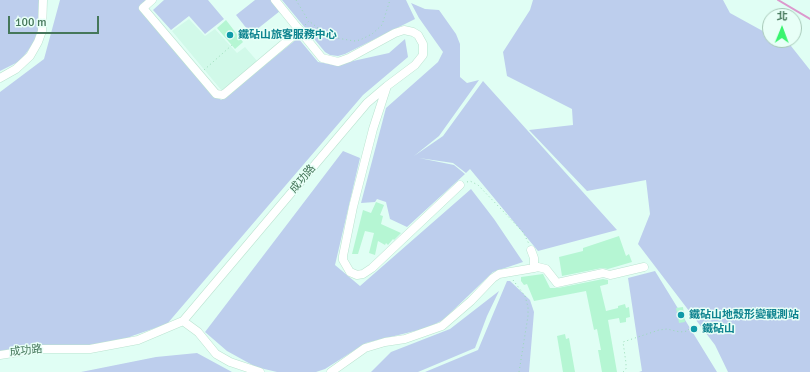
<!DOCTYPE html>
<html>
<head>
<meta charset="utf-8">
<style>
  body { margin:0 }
  #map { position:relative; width:810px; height:372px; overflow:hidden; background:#e0fef4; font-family:Signika,"Noto Sans TC",sans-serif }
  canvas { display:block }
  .north { position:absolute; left:762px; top:8px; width:40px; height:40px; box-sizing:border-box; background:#e8fff7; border:1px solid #a7c9b8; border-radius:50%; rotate:1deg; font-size:11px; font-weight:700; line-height:16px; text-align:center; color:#45775a }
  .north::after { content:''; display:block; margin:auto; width:14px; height:18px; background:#39f46e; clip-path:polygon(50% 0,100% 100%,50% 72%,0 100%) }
  .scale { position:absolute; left:8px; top:16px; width:91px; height:18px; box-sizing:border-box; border:2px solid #45775a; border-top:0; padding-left:5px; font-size:12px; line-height:14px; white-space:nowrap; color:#45775a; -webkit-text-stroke:3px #e8fff7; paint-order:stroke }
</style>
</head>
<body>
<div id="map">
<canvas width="810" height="372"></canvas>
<div class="north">北</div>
<div class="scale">100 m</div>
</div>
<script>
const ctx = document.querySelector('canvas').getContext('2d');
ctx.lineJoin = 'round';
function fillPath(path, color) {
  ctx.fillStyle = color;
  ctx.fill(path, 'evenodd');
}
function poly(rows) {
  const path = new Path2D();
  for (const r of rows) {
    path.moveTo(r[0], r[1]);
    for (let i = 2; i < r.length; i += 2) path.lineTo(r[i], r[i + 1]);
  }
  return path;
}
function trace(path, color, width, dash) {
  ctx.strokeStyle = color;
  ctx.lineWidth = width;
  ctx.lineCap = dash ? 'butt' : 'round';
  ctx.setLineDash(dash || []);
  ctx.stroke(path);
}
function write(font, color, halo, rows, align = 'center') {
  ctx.font = font + ' Signika,"Noto Sans TC",sans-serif';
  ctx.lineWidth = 3;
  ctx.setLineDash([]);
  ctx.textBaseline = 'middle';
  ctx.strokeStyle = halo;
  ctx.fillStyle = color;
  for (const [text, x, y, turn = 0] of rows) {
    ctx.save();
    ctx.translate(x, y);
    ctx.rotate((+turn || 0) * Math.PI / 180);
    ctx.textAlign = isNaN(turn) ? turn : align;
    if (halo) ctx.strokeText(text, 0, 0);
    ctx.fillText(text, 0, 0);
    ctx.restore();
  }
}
fillPath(poly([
  [189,19,205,36,215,29,237,53,245,47,258,62,222,91,172,31]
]), '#d1f9e9');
fillPath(poly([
  [0,0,40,0,38,32,33,44,20,61,0,71],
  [60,0,146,0,140,5,141,9,195,74,221,100,228,95,298,38,318,62,335,65,389,53,405,39,408,57,363,95,167,324,132,336,106,349,0,353,0,92,44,59],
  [164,0,208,0,224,19,205,34,189,16,171,30,153,10],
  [255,0,271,0,280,11,251,34,236,15],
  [282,0,406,0,415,19,345,54,338,56,330,55,325,52],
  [533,0,723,0,730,13,770,35,770,40,780,40,791,46,810,70,810,372,728,372,715,345,638,244,650,214,646,180,587,191,529,130,573,125,572,109,507,76,503,52,530,10],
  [411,3,425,9,439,10,456,34,460,44,460,77,467,83,479,80,439,136,414,156,443,136,483,81,617,230,538,251,470,169,466,173,453,163,419,158,454,165,465,174,407,227,390,219,386,202,377,199,375,202,361,203,386,108,438,62,443,52,419,18],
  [343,151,360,158,335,265,360,286,471,189,494,219,523,262,493,272,443,320,427,328,366,343,325,369,316,372,277,372,256,367,227,351,205,332],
  [655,271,717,372,639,372,642,371,628,278],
  [507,281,510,281,530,300,534,312,529,372,425,372,478,350],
  [499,291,487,316,475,348,418,372,371,372,391,352,450,329],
  [197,353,232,372,81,372,156,357]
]), '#bdceed');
trace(poly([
  [778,0,810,19]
]), '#dc98cd', 2);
fillPath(poly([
  [226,20,243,42,235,49,217,28],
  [376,202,384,205,380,215,383,216,381,224,401,233,394,240,393,239,388,245,386,243,385,245,378,241,375,255,369,253,374,233,365,231,358,254,352,254,363,210,371,213],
  [619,236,626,256,629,254,632,262,608,269,602,268,562,276,559,257,583,251,583,248],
  [543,274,550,288,558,288,603,279,608,280,608,284,600,286,606,311,618,308,618,306,625,304,626,308,629,307,630,317,626,318,626,322,620,323,619,318,608,320,617,372,602,372,598,350,601,350,597,329,594,330,586,291,534,301,527,284,524,285,521,281,521,277],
  [683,307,685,322,679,323,676,308],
  [565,334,566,339,569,338,575,372,563,372,557,336]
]), '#b5f6d3');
const minor = poly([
  [152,0,143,8,216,94,223,95,300,30],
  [0,78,16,69,30,56,38,42,42,31,43,0],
  [387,86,373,129,353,207,343,256,343,260,350,272,357,275,363,274,372,268,460,185],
  [534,268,538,267,546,269,557,283,603,273,610,275,644,267],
  [183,321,198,332,216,354,230,362,260,372],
  [0,355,39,349,90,349,138,340,183,321,367,103,387,86,415,65,423,55,423,44,418,35,413,32,404,30,395,33,349,58,338,62,322,58,275,0],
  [331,372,365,348,385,342,405,339,442,326,471,301,493,278,499,274,534,268,534,258,531,250]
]);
trace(minor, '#bbe3d0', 9);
trace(poly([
  [296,0,308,20],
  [305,25,309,21,323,32,337,38,354,41,360,40,372,34,382,25,390,0],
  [204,70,232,45],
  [467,182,470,181,478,185,523,232,529,244],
  [513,280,525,296,528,307,528,316,519,372],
  [623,372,626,369,626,363,623,342,659,330,667,329,680,332,688,331,690,327,698,326]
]), '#98dbb6', 1, [1, 3]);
trace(minor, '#fff', 8);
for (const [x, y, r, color] of [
  [230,35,4,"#0f9aa8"],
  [681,315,4,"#0f9aa8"],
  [694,329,4,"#0f9aa8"]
]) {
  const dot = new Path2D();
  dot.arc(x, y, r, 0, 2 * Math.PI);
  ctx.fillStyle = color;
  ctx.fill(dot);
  trace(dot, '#e8fff7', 1.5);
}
write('bold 11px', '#0d838f', '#e8fff7', [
  ["鐵砧山旅客服務中心",238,35],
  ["鐵砧山地殼形變觀測站",689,315],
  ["鐵砧山",702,329]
], 'left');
write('11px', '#45775a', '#e8fff7', [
  ["成功路",303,179,-50],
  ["成功路",26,351,-6]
]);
</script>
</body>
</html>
